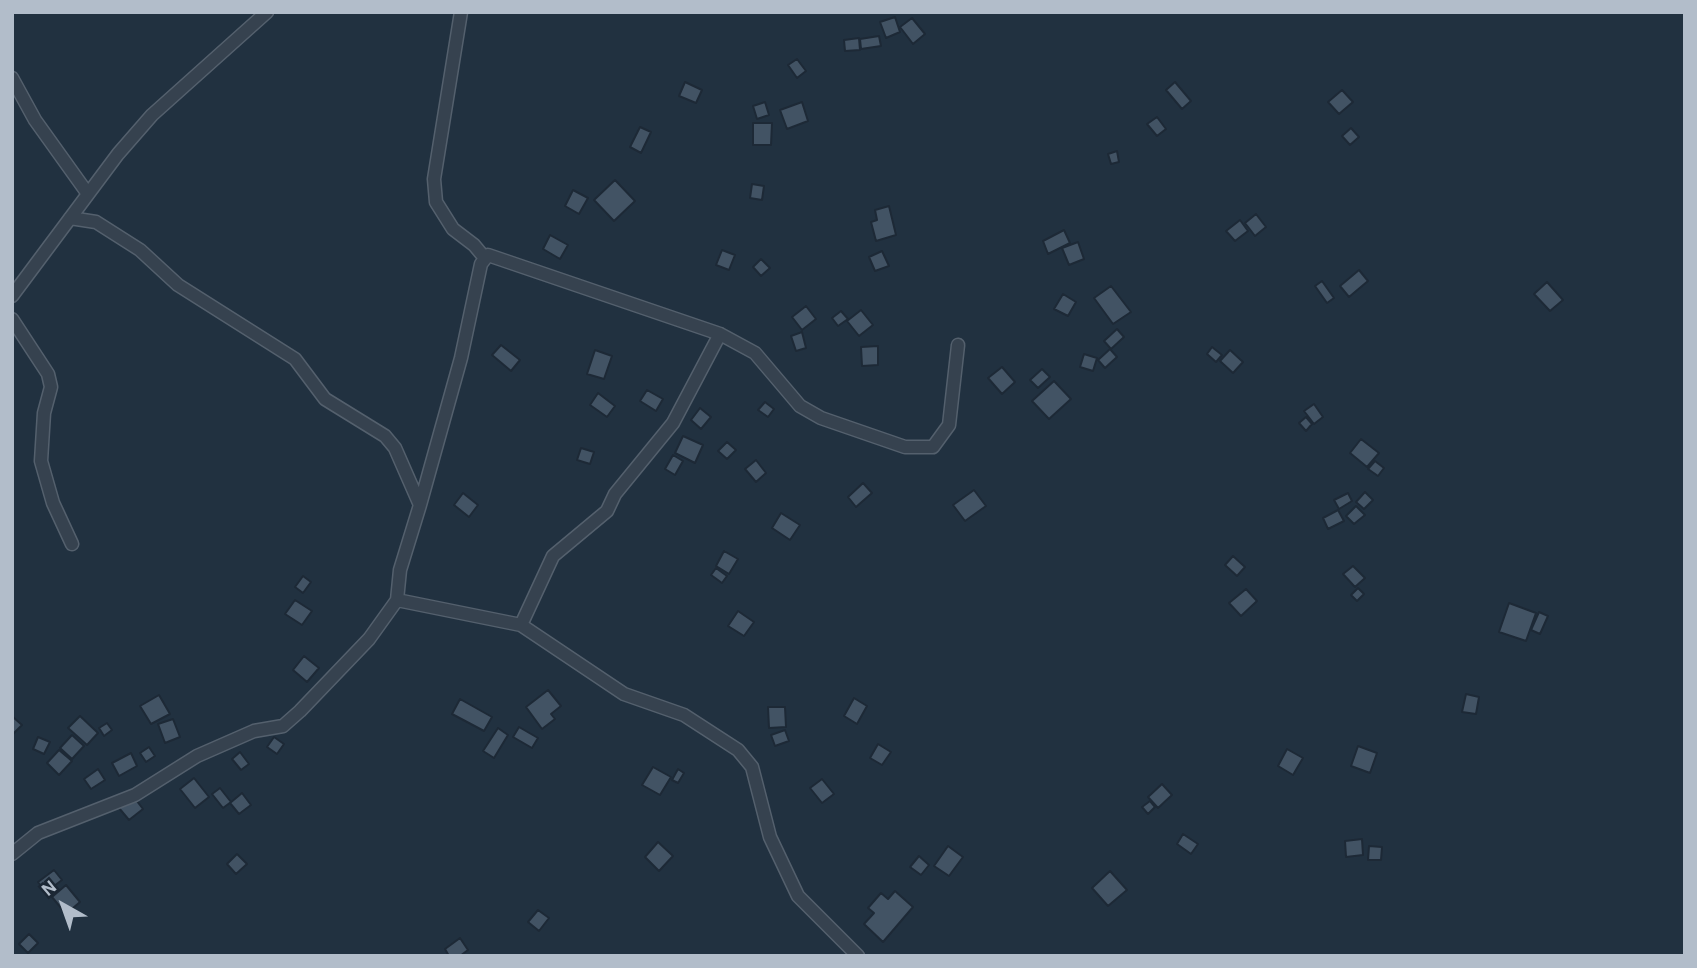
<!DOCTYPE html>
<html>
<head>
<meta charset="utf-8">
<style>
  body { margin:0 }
  #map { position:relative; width:1697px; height:968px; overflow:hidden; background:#213140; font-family:"Alegreya Sans",sans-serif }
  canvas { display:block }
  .frame { position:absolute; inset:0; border:14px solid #b2bdca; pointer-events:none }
  .north { position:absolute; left:28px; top:870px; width:70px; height:70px; -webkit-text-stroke:5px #1b2734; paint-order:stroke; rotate:320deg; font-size:19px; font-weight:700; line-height:28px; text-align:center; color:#b2bdca }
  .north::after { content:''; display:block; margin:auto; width:24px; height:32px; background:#b2bdca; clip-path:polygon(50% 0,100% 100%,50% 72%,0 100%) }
</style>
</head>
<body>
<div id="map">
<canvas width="1697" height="968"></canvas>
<div class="frame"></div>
<div class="north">N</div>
</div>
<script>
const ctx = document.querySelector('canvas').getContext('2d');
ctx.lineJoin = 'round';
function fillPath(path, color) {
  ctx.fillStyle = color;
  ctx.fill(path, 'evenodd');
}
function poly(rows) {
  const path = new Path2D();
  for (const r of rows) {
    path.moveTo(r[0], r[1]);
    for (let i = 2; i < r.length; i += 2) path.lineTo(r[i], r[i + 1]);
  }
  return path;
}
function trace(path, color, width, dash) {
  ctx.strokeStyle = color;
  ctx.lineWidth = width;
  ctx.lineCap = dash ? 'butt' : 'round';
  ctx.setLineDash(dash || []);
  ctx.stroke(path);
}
const building = poly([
  [895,17,900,32,886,38,880,22,895,17],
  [912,18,925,34,913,44,900,27,912,18],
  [879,36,881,46,861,49,860,39,879,36],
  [859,38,860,50,845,51,844,40,859,38],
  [797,59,806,71,797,78,788,65,797,59],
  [685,82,702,90,696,103,679,96,685,82],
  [1175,82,1191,101,1182,109,1166,90,1175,82],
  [1342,90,1353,102,1339,114,1328,102,1342,90],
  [765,102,769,115,757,119,753,106,765,102],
  [802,102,808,121,787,129,780,110,802,102],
  [1157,117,1166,129,1157,136,1147,124,1157,117],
  [753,123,772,123,771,145,753,145,753,123],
  [640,127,651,132,641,153,630,147,640,127],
  [1351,128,1359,137,1350,145,1342,136,1351,128],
  [1117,151,1119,162,1111,164,1108,154,1117,151],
  [615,180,635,201,614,221,594,200,615,180],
  [752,184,764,186,762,200,750,198,752,184],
  [573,190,588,198,579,214,565,206,573,190],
  [889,206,896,235,876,241,871,222,877,220,875,210,889,206],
  [1256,214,1266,227,1255,236,1245,223,1256,214],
  [1240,220,1248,231,1235,241,1226,231,1240,220],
  [1064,230,1070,243,1048,254,1043,241,1064,230],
  [550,235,568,245,560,259,543,249,550,235],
  [1078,242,1084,259,1069,265,1062,248,1078,242],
  [722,250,735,255,729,270,716,265,722,250],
  [882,251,889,266,875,271,869,257,882,251],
  [761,259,770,268,761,276,753,267,761,259],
  [1359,270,1368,281,1349,297,1340,286,1359,270],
  [1322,281,1334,298,1327,303,1315,286,1322,281],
  [1547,282,1563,300,1550,311,1534,294,1547,282],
  [1111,286,1131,312,1113,324,1094,298,1111,286],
  [1063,294,1076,302,1068,316,1054,309,1063,294],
  [806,306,816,319,802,330,792,317,806,306],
  [861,310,873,325,859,336,847,321,861,310],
  [841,311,848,319,838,326,832,318,841,311],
  [1117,329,1124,337,1111,349,1104,341,1117,329],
  [802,332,806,348,796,351,791,336,802,332],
  [501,345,520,360,511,371,492,355,501,345],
  [878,346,878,365,862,366,861,347,878,346],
  [1212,347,1222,355,1216,362,1207,354,1212,347],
  [1110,349,1117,357,1105,368,1098,360,1110,349],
  [595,350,612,356,604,379,587,374,595,350],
  [1230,350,1243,362,1233,373,1220,361,1230,350],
  [1084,354,1097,358,1093,371,1080,367,1084,354],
  [1002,367,1015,382,1002,394,988,378,1002,367],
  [1042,369,1050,377,1038,388,1030,380,1042,369],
  [1054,381,1071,399,1049,419,1032,401,1054,381],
  [647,390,663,399,656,411,640,401,647,390],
  [598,393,615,406,607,417,590,405,598,393],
  [765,402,774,409,768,417,758,410,765,402],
  [1314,404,1323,417,1314,424,1304,411,1314,404],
  [700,408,711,417,701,429,691,420,700,408],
  [1306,417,1312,424,1306,431,1299,423,1306,417],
  [683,436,703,445,695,463,675,453,683,436],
  [1361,439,1379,453,1367,467,1350,453,1361,439],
  [727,442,736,450,727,459,718,451,727,442],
  [581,448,594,452,590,464,577,460,581,448],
  [673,455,683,461,675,475,665,469,673,455],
  [756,460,766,473,756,482,745,469,756,460],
  [1375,461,1384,468,1378,476,1368,469,1375,461],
  [863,483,872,493,856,507,848,497,863,483],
  [974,490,986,506,965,521,953,505,974,490],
  [1365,492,1373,500,1364,509,1356,502,1365,492],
  [463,493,478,505,469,517,454,505,463,493],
  [1348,493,1352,501,1339,509,1334,500,1348,493],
  [1356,506,1365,515,1354,524,1346,516,1356,506],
  [1338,510,1344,521,1328,529,1323,518,1338,510],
  [781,513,800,525,790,540,772,528,781,513],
  [724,551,738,559,729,574,716,566,724,551],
  [1233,556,1245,567,1237,576,1225,565,1233,556],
  [1353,566,1365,578,1355,587,1343,574,1353,566],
  [716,568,727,576,722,583,711,575,716,568],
  [303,576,311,582,303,593,295,587,303,576],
  [1358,588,1364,594,1357,601,1351,595,1358,588],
  [1246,589,1257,601,1241,616,1229,603,1246,589],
  [295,600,312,611,302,625,285,614,295,600],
  [1509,603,1536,613,1526,641,1499,632,1509,603],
  [738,611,754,622,744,636,728,626,738,611],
  [1539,612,1548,616,1540,634,1531,630,1539,612],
  [304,656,319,668,307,682,293,670,304,656],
  [548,690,561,706,551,714,555,719,542,729,526,707,548,690],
  [1466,694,1479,697,1476,714,1462,712,1466,694],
  [159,695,170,714,151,724,140,706,159,695],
  [854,698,867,706,857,724,844,716,854,698],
  [460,699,492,717,484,731,452,714,460,699],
  [768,707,785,707,786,727,769,728,768,707],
  [80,716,98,733,87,745,68,728,80,716],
  [13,717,22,725,12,735,12,718,13,717],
  [173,719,180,737,165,743,158,724,173,719],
  [107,723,112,730,104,736,99,728,107,723],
  [519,727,538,738,532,748,513,737,519,727],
  [498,728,508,735,494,758,483,751,498,728],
  [785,730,789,741,775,746,771,735,785,730],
  [72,735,84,746,72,759,60,748,72,735],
  [38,737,50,742,44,754,33,749,38,737],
  [274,737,284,744,277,754,267,747,274,737],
  [878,744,891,752,882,765,870,758,878,744],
  [1358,746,1377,753,1370,773,1351,766,1358,746],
  [149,747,155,756,146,762,140,753,149,747],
  [1287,749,1303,758,1293,775,1278,766,1287,749],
  [59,750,72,761,59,775,47,763,59,750],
  [240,752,249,764,241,770,232,759,240,752],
  [131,753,137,766,119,776,112,763,131,753],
  [653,767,671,777,660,795,642,785,653,767],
  [98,769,105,780,91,789,84,779,98,769],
  [678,769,684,773,678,783,672,780,678,769],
  [194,778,209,797,195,808,180,789,194,778],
  [822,779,834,794,822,803,810,788,822,779],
  [1162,784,1172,795,1158,808,1148,797,1162,784],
  [220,788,231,802,223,808,212,794,220,788],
  [242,793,251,805,239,814,230,803,242,793],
  [133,796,143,809,129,820,119,808,133,796],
  [1150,801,1155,807,1148,814,1142,807,1150,801],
  [1183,834,1198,844,1191,854,1177,844,1183,834],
  [1362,839,1363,855,1346,857,1345,841,1362,839],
  [658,842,673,856,659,871,645,857,658,842],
  [948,846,963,857,949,876,934,866,948,846],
  [1369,846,1382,847,1381,860,1368,860,1369,846],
  [237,854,247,864,236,874,227,864,237,854],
  [919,856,929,865,921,875,910,867,919,856],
  [54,870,62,880,46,892,38,882,54,870],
  [1110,871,1127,890,1108,906,1092,888,1110,871],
  [66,885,80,902,66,914,52,897,66,885],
  [895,891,913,907,883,942,864,924,874,913,868,908,881,893,888,899,895,891],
  [538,910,549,918,539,931,528,922,538,910],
  [29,934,38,943,28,953,19,944,29,934],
  [460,938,468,950,460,956,449,956,445,949,460,938]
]);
fillPath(building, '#425364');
trace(building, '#1d2936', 2);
const minor = poly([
  [461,12,434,179,436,202,453,229,474,245,484,257],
  [12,78,35,120,88,194],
  [12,296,118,154,152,115,267,12],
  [12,319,48,374,51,387,44,413,41,461,53,503,72,544],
  [420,505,461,358,481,264,488,255,720,334,755,353,800,406,821,418,905,447,933,447,949,425,958,345],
  [397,600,521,625,624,694,684,715,738,750,752,767,770,837,798,896,858,956],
  [521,625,553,556,607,511,615,494,673,423,720,334],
  [12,854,38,833,135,795,197,756,254,731,283,726,300,711,369,639,397,600,400,570,420,505,395,448,385,436,325,399,295,359,178,285,140,250,96,222,70,218]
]);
trace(minor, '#54606d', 15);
trace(minor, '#36424f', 12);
</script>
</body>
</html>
